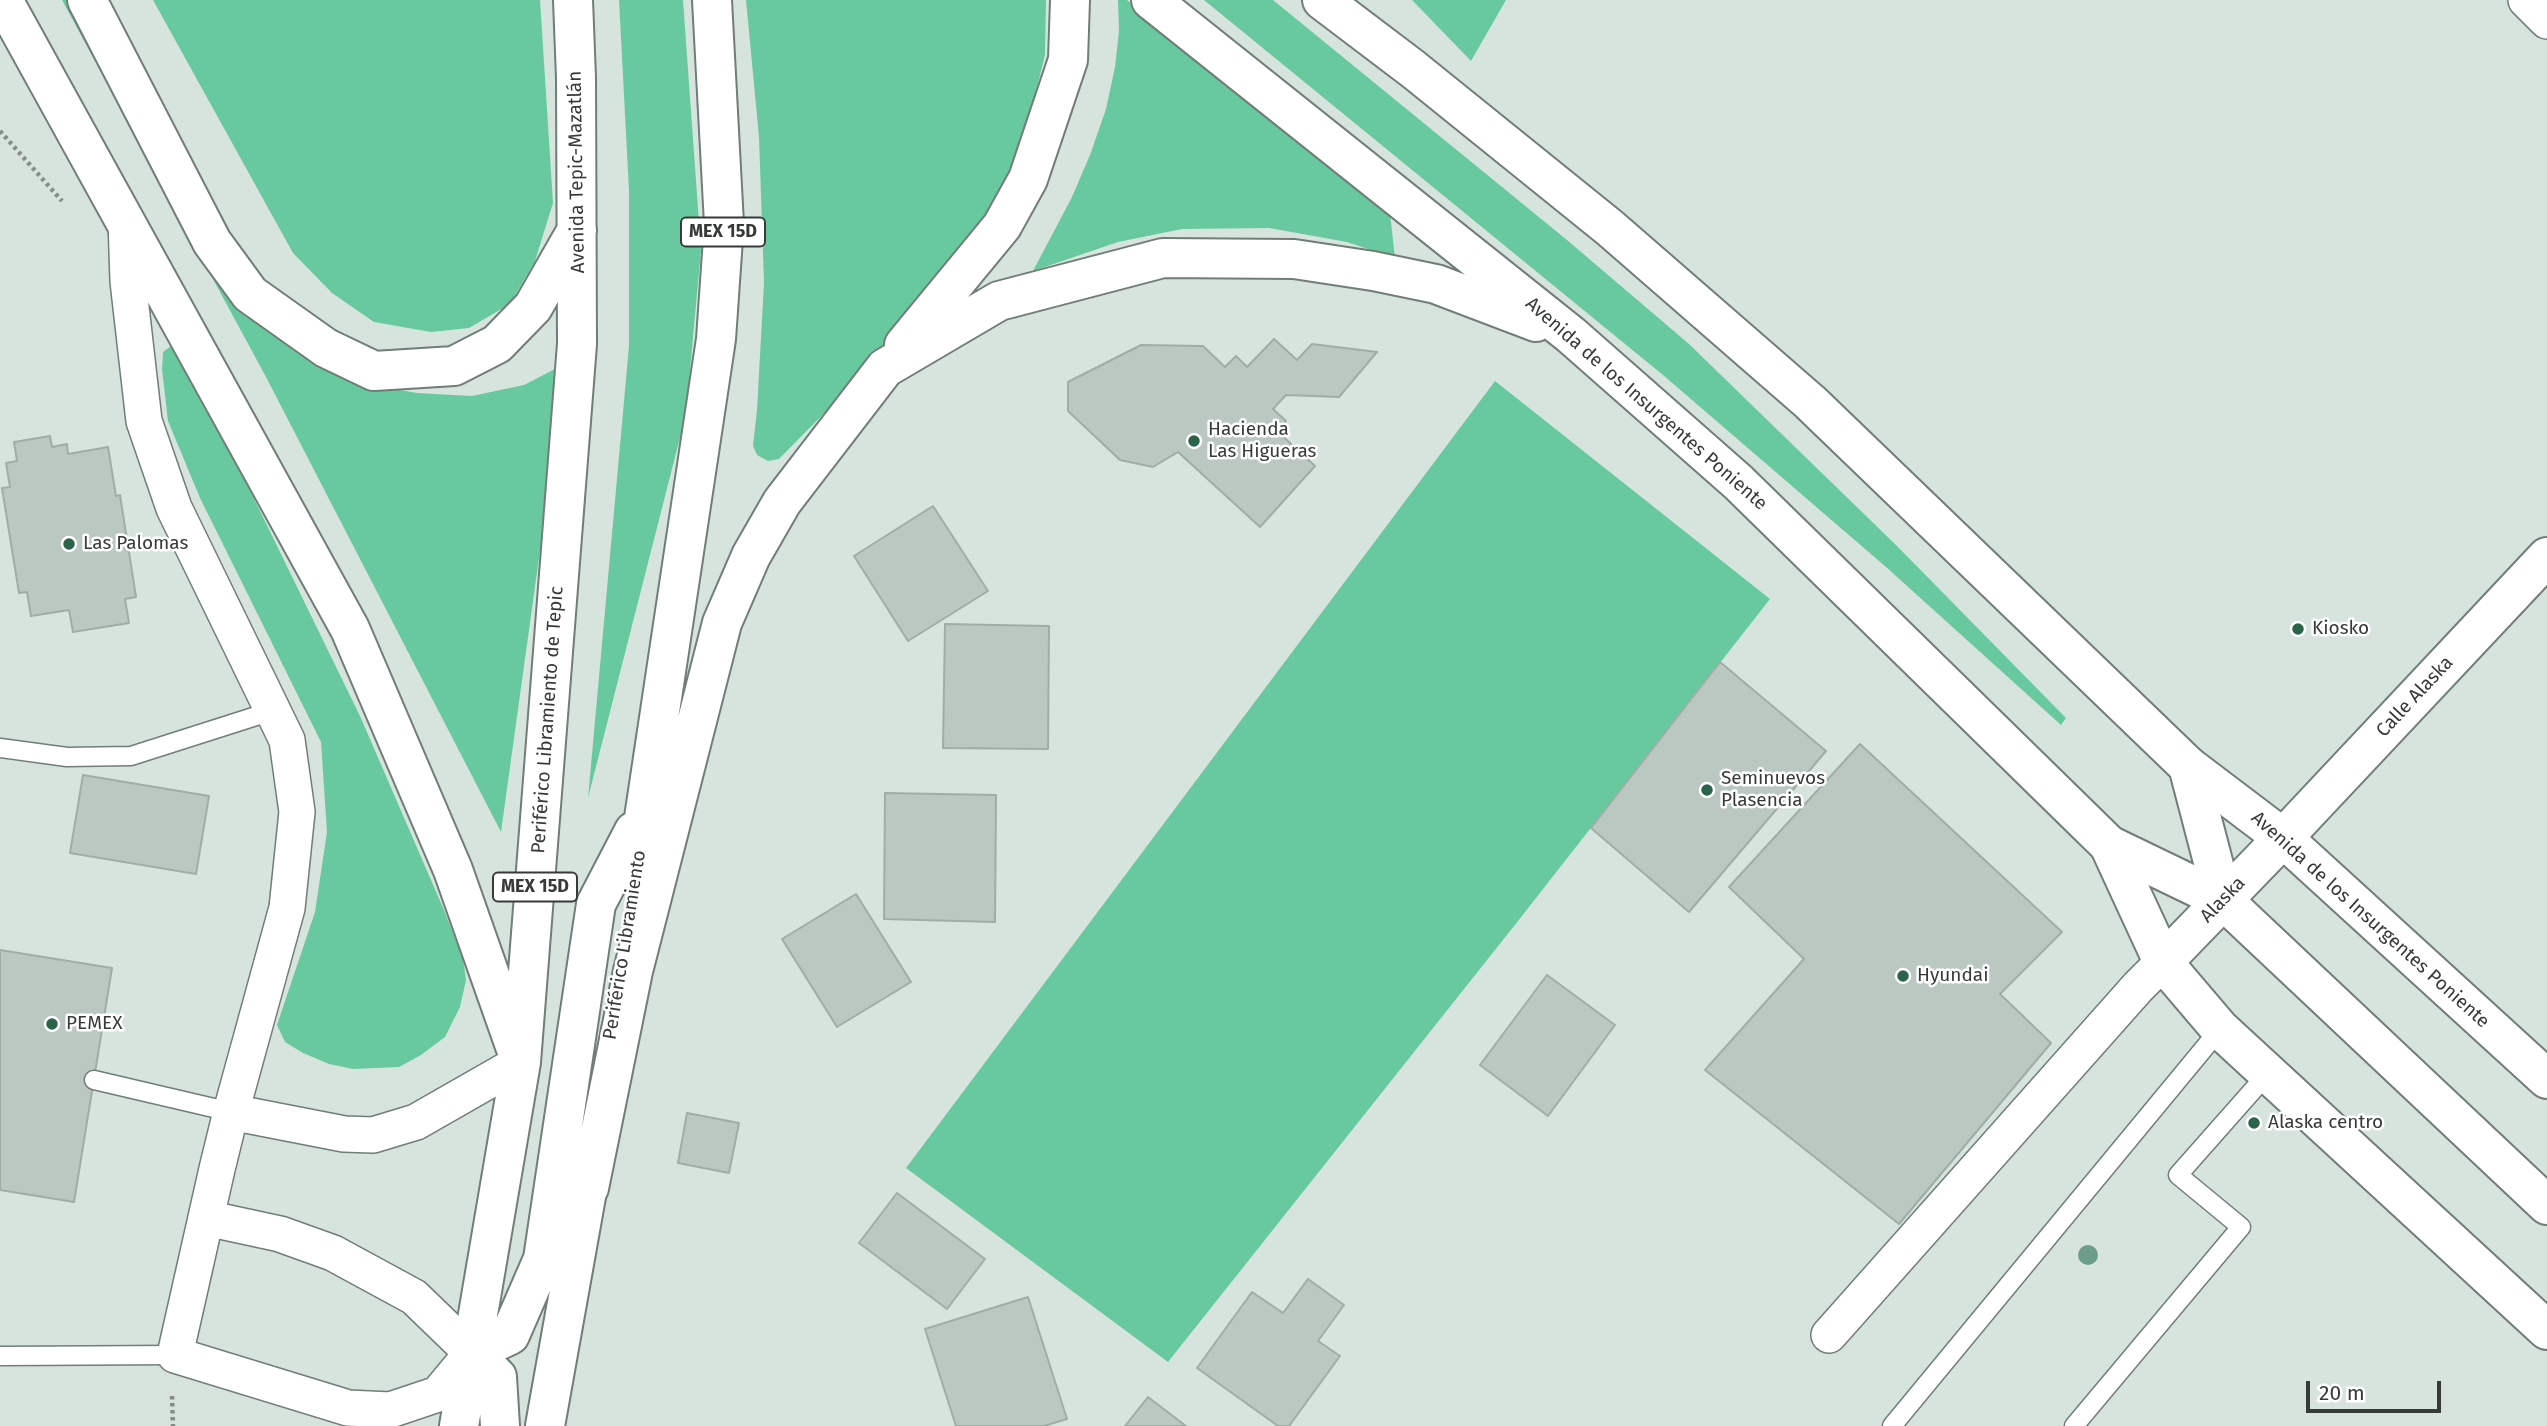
<!DOCTYPE html>
<html>
<head>
<meta charset="utf-8">
<style>
  body { margin:0 }
  #map { position:relative; width:2547px; height:1426px; overflow:hidden; background:#d7e4dd; font-family:"Fira Sans",sans-serif }
  canvas { display:block }
  .scale { position:absolute; left:2306px; top:1381px; width:135px; height:32px; box-sizing:border-box; border:4px solid #363b38; border-top:0; padding-left:9px; font-size:21px; line-height:24px; white-space:nowrap; color:#363b38; -webkit-text-stroke:5px #fff; paint-order:stroke }
</style>
</head>
<body>
<div id="map">
<canvas width="2547" height="1426"></canvas>
<div class="scale">20 m</div>
</div>
<script>
const ctx = document.querySelector('canvas').getContext('2d');
ctx.lineJoin = 'round';
function fillPath(path, color) {
  ctx.fillStyle = color;
  ctx.fill(path, 'evenodd');
}
function poly(rows) {
  const path = new Path2D();
  for (const r of rows) {
    path.moveTo(r[0], r[1]);
    for (let i = 2; i < r.length; i += 2) path.lineTo(r[i], r[i + 1]);
  }
  return path;
}
function trace(path, color, width, dash) {
  ctx.strokeStyle = color;
  ctx.lineWidth = width;
  ctx.lineCap = dash ? 'butt' : 'round';
  ctx.setLineDash(dash || []);
  ctx.stroke(path);
}
function write(font, color, halo, rows, align = 'center') {
  ctx.font = font + ' "Fira Sans",sans-serif';
  ctx.lineWidth = 5;
  ctx.setLineDash([]);
  ctx.textBaseline = 'middle';
  ctx.strokeStyle = halo;
  ctx.fillStyle = color;
  for (const [text, x, y, turn = 0] of rows) {
    ctx.save();
    ctx.translate(x, y);
    ctx.rotate((+turn || 0) * Math.PI / 180);
    ctx.textAlign = isNaN(turn) ? turn : align;
    if (halo) ctx.strokeText(text, 0, 0);
    ctx.fillText(text, 0, 0);
    ctx.restore();
  }
}
fillPath(poly([
  [62,0,85,0,259,315,357,382,417,393,472,396,524,385,555,369,543,529,501,832,266,377],
  [153,0,540,0,553,203,535,261,510,304,469,328,431,332,374,322,332,293,293,253],
  [619,0,683,0,701,250,686,414,588,798,629,346,629,191],
  [746,0,1046,0,1045,55,1024,139,982,226,923,313,779,459,768,461,757,455,753,446,757,410,764,283,759,137],
  [1118,0,1127,0,1390,213,1395,258,1347,242,1269,228,1182,229,1118,242,1033,271,1072,197,1090,155,1106,109,1115,67,1119,31],
  [1204,0,1273,0,1567,240,1689,344,1897,546,2066,718,2061,725,1886,567,1663,375],
  [1412,0,1506,0,1471,61],
  [171,346,181,349,360,716,444,910,463,959,466,980,460,1007,445,1037,421,1055,399,1067,353,1069,329,1064,303,1053,285,1042,277,1025,315,912,327,832,321,742,200,498,168,421,162,369,163,352],
  [1495,381,1770,599,1518,921,1168,1362,906,1168]
]), '#69c99e');
const building = poly([
  [1274,339,1297,360,1312,344,1377,352,1339,397,1286,395,1273,409,1286,421,1277,431,1315,466,1260,527,1178,452,1153,467,1120,460,1068,411,1068,382,1141,345,1203,346,1225,367,1236,356,1247,367,1274,339],
  [50,436,52,447,67,444,68,454,108,447,116,496,120,495,136,597,125,599,129,623,73,632,69,610,31,616,27,592,19,593,2,488,10,487,6,463,17,461,14,442,50,436],
  [933,506,988,591,908,641,854,556,933,506],
  [945,624,1049,626,1048,749,943,748,945,624],
  [1720,662,1826,751,1689,912,1591,828,1720,662],
  [1860,744,2062,932,2000,994,2051,1043,1899,1224,1705,1070,1804,959,1729,887,1860,744],
  [83,775,209,796,196,874,70,853,83,775],
  [885,793,996,795,995,922,884,919,885,793],
  [856,894,911,982,837,1027,782,939,856,894],
  [0,950,112,968,74,1202,0,1190,0,950],
  [1547,975,1615,1025,1548,1116,1480,1065,1547,975],
  [687,1113,739,1123,729,1173,678,1163,687,1113],
  [897,1193,985,1259,947,1309,859,1243,897,1193],
  [1308,1279,1344,1305,1318,1341,1340,1356,1289,1426,1278,1426,1197,1368,1252,1292,1283,1313,1308,1279],
  [1028,1297,1067,1419,1044,1426,956,1426,925,1329,1028,1297],
  [1148,1397,1186,1426,1125,1426,1148,1397]
]);
fillPath(building, '#bbc8c1');
trace(building, '#a0ada6', 2);
const service = poly([
  [0,748,67,757,131,756,272,711],
  [94,1080,231,1112],
  [0,1356,175,1355],
  [1892,1426,2220,1029],
  [2074,1426,2241,1227,2178,1175,2269,1072]
]);
const minor = poly([
  [2526,0,2547,21],
  [126,220,128,281,144,421,174,508,287,740,297,812,287,908,231,1112,217,1169,175,1355,348,1408,390,1410,438,1394,472,1353,414,1297,333,1253,280,1234,206,1218],
  [231,1112,344,1134,373,1135,416,1122,521,1062],
  [1829,1335,2138,987,2163,962]
]);
const tertiary = poly([
  [2163,962,2283,838,2547,557]
]);
const primary = poly([
  [2188,766,2283,838,2547,1079],
  [2109,845,2163,962,2220,1029,2547,1330]
]);
const trunk = poly([
  [3,0,350,629,453,870,515,1046],
  [87,0,212,242,250,294,326,348,374,371,454,366,497,344,533,307,577,230],
  [1151,0,1571,335,1738,482,2109,845,2223,900,2547,1205],
  [1322,0,1413,69,1610,228,1810,402,2188,766,2223,900],
  [904,345,1002,226,1028,179,1068,60,1070,0],
  [636,871,716,339,724,224,712,0],
  [589,1188,633,971,722,623,751,556,782,502,885,368,999,301,1163,258,1294,259,1373,271,1436,284,1536,322],
  [459,1426,521,1062,577,344,576,78,573,0],
  [500,1426,497,1377,472,1353,510,1335,543,1259,596,904,634,831],
  [545,1426,592,1163]
]);
trace(service, '#717d77', 21);
trace(minor, '#717d77', 38);
trace(tertiary, '#717d77', 42);
trace(primary, '#717d77', 42);
trace(trunk, '#717d77', 42);
trace(poly([
  [0,131,62,201],
  [172,1396,173,1426]
]), '#848d88', 4.5, [3.5, 3.5]);
trace(service, '#fff', 18);
trace(minor, '#fff', 35);
trace(tertiary, '#fff', 38);
trace(primary, '#fff', 38);
trace(trunk, '#fff', 38);
ctx.fillStyle = '#6d9e8a';
for (const [x, y] of [
  [2088,1255]
]) {
  ctx.beginPath();
  ctx.arc(x, y, 10, 0, 2 * Math.PI);
  ctx.fill();
}
for (const [x, y, r, color] of [
  [1194,441,7,"#2c634b"],
  [69,544,7,"#2c634b"],
  [2298,629,7,"#2c634b"],
  [1707,790,7,"#2c634b"],
  [1903,976,7,"#2c634b"],
  [52,1024,7,"#2c634b"],
  [2254,1123,7,"#2c634b"]
]) {
  const dot = new Path2D();
  dot.arc(x, y, r, 0, 2 * Math.PI);
  ctx.fillStyle = color;
  ctx.fill(dot);
  trace(dot, '#fff', 2.5);
}
for (const [x, y, w] of [
  [723,232,84],
  [535,887,84]
]) {
  const box = new Path2D();
  box.roundRect(x - w / 2, y - 14.5, w, 29, 5);
  ctx.fillStyle = '#fff';
  ctx.fill(box);
  trace(box, '#363b38', 2);
}
write('bold 18px', '#363b38', null, [
  ["MEX 15D",723,232],
  ["MEX 15D",535,887]
]);
write('19px', '#363b38', '#fff', [
  ["Avenida Tepic-Mazatlán",577,172,-91],
  ["Avenida de los Insurgentes Poniente",1646,404,41],
  ["Calle Alaska",2415,697,-47],
  ["Periférico Libramiento de Tepic",548,720,-86],
  ["Alaska",2223,900,-46],
  ["Avenida de los Insurgentes Poniente",2370,920,42],
  ["Periférico Libramiento",625,945,-81]
]);
write('19px', '#363b38', '#fff', [
  ["Hacienda",1208,430],
  ["Las Higueras",1208,452],
  ["Las Palomas",83,544],
  ["Kiosko",2312,629],
  ["Seminuevos",1721,779],
  ["Plasencia",1721,801],
  ["Hyundai",1917,976],
  ["PEMEX",66,1024],
  ["Alaska centro",2268,1123]
], 'left');
</script>
</body>
</html>
